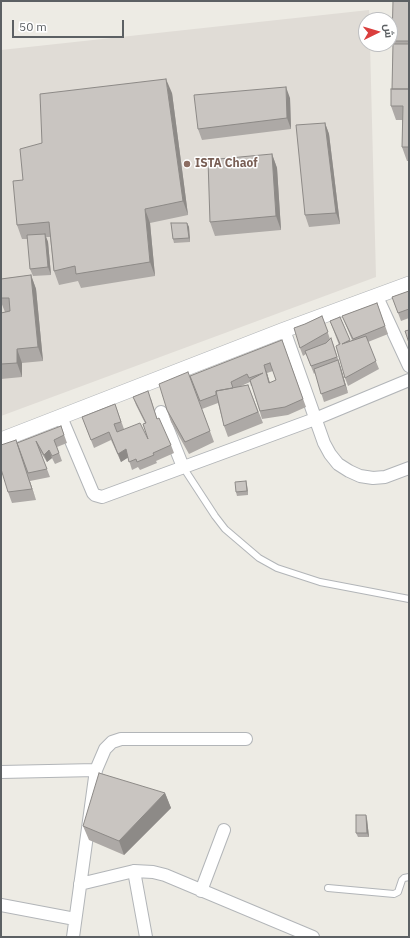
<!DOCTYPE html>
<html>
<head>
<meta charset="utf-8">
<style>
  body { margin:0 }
  #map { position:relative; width:410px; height:938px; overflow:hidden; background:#edebe4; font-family:"IBM Plex Sans",Cairo,sans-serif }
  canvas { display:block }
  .frame { position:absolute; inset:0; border:2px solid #5c6063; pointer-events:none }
  .north { position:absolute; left:358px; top:12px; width:40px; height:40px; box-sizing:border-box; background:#fff; border:1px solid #bebfc1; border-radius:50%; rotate:85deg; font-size:11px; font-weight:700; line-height:16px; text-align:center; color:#5c6063 }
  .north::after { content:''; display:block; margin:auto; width:14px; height:18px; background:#da3e3d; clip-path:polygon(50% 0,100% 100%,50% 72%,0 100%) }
  .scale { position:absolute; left:12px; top:20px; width:112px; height:18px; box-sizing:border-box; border:2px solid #5c6063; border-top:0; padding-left:5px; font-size:12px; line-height:14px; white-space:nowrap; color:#5c6063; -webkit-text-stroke:3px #fff; paint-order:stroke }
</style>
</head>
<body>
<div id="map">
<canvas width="410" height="938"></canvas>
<div class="frame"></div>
<div class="north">ش</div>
<div class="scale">50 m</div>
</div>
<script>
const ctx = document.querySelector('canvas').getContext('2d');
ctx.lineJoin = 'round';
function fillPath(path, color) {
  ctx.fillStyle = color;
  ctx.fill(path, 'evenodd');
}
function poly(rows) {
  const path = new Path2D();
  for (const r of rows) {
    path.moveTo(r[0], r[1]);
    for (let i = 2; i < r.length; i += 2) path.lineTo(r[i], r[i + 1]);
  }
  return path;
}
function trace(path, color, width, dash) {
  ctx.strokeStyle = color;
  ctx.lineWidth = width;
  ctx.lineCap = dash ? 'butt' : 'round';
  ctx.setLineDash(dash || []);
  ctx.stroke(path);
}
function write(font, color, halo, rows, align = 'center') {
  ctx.font = font + ' "IBM Plex Sans",sans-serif';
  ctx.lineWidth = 3;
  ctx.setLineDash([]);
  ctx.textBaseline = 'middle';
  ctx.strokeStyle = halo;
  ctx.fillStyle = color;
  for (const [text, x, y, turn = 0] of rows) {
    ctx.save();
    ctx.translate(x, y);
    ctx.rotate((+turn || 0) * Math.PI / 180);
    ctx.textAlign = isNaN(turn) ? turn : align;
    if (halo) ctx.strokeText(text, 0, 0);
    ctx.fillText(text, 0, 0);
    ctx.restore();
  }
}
fillPath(poly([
  [369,10,370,20,366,20,366,44,370,44,376,277,1,416,1,50]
]), '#e0dcd6');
const service = poly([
  [183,467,215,516,225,529,259,558,277,568,320,582,409,599],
  [328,888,394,894,398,892,402,880,404,878,409,877]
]);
const minor = poly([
  [377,297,409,366],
  [284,330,324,443,330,454,338,464,349,471,360,476,373,478,385,477,409,468],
  [161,412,183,467],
  [61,417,93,493,95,495,102,497,315,419,409,380],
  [1,772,96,770],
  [134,871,146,937],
  [80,884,134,871,153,872,165,875,313,937],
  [201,891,224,830],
  [1,905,75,919],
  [73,937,96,770,105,749,112,742,121,739,246,739]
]);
const tertiary = poly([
  [1,440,284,330,409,284]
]);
trace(service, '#b2b5b8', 8);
trace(minor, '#b2b5b8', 14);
trace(tertiary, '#b2b5b8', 16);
trace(service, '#fff', 6);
trace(minor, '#fff', 12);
trace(tertiary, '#fff', 15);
fillPath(poly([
  [409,1,409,161,407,161,402,147,402,120,396,120,391,106,392,89,393,44,392,41],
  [172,93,188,215,150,223,155,276,81,288,78,281,59,285,54,271,50,237,46,237,48,242,51,275,33,276,30,269,28,239,22,239,17,225,23,180,42,143],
  [290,98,291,129,202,140,198,129],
  [325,123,329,134,340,224,309,227,305,215],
  [272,154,277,168,281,230,215,236,210,222],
  [187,223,189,227,190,242,174,243,173,239],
  [31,275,36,289,43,361,22,363,22,377,1,379,1,313,5,312,1,302,1,279],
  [409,291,409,318,401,321,392,297],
  [377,303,388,334,368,342,379,369,348,386,345,378,339,345,330,321,340,317,350,341,352,340,342,316],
  [322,316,330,339,331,338,334,346,340,365,348,393,324,402,315,373,314,374,306,354,303,356,300,348,305,324],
  [282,340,306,407,288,415,262,419,252,386,251,386,250,382,241,386,248,385,263,423,228,437,224,426,218,403,202,409,193,385,214,442,189,454,171,422,167,410,190,376],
  [273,371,276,380,270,383,267,373],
  [133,397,151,399,157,419,171,445,174,453,156,461,157,463,140,470,138,467,132,470,128,457,121,462,111,440,94,448,82,417,115,404,124,429,148,439,145,423,136,405],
  [61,426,67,443,57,447,62,461,55,464,52,458,47,462,40,451,50,477,30,481,20,452,36,500,12,503,8,492,17,443],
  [246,481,247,485,248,495,237,496,236,492],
  [165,793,171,808,124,855,89,840,83,826],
  [366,815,367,819,369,837,358,837,356,833]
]), '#ada9a6');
fillPath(poly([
  [166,79,172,93,188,215,183,201],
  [286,87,290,98,291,129,287,118],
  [325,123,329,134,340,224,336,213],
  [272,154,277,168,281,230,276,216],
  [145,209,150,223,155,276,150,262],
  [187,223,189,227,190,242,189,238],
  [45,234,48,242,51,275,48,267],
  [31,275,36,289,43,361,38,347],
  [17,349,22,363,22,377,17,363],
  [338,360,341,368,348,393,345,385],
  [264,365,267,373,272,391,269,383],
  [16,440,20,451,36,500,32,489],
  [126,449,129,457,121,462,118,454],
  [49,450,52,458,47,462,44,455],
  [246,481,247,485,248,495,247,491],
  [165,793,171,808,124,855,119,841],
  [366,815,367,819,369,837,367,833]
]), '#8d8a87');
const building = poly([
  [393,1,409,1,409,41,392,41,393,1],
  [393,44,409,44,409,89,392,89,393,44],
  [166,79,183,201,145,209,150,262,76,274,75,266,54,271,49,222,17,225,13,181,23,180,20,149,42,143,40,94,166,79],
  [286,87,287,118,198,129,194,95,286,87],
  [391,89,409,89,409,147,402,147,403,106,391,106,391,89],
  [325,123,336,213,305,215,296,125,325,123],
  [272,154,276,216,210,222,208,160,272,154],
  [171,223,187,223,189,238,173,239,171,223],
  [45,234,48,267,30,269,27,235,45,234],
  [31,275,38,347,17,349,17,363,1,364,1,313,10,311,9,298,1,298,1,279,31,275],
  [409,291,409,309,398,313,392,297,409,291],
  [377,303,385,326,353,339,342,316,377,303],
  [322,316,328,332,300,348,294,328,305,324,322,316],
  [340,317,350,340,342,344,366,336,376,361,345,378,336,346,340,344,330,321,340,317],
  [409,330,409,343,405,331,409,330],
  [331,338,337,357,311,366,305,351,326,343,331,338],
  [282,340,303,399,285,407,260,411,250,380,263,373,249,378,247,374,231,382,233,388,216,391,216,395,200,401,190,376,282,340],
  [270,363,276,380,269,383,264,365,270,363],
  [338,360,345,385,321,394,314,369,338,360],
  [188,372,210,431,185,442,167,410,159,384,188,372],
  [248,385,258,412,224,426,216,391,248,385],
  [148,391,157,419,159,418,171,445,153,453,154,455,137,462,136,459,129,462,126,449,118,454,109,432,91,440,82,417,115,404,121,422,114,424,117,432,140,423,148,439,143,424,146,423,133,397,148,391],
  [61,426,64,435,54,440,59,453,52,456,49,450,44,455,36,441,47,469,28,473,17,443,61,426],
  [16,440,32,489,8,492,1,469,1,445,16,440],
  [246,481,247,491,236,492,235,482,246,481],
  [99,773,165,793,119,841,83,826,99,773],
  [356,815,366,815,367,833,356,833,356,815]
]);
fillPath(building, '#c9c5c1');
trace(building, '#8d8a87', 1);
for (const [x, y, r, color] of [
  [187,164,4,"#8d6e63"]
]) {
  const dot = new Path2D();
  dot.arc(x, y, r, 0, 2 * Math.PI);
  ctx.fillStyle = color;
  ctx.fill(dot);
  trace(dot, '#fff', 1.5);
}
write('bold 12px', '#785e54', '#fff', [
  ["ISTA Chaof",195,164]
], 'left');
</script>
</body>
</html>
